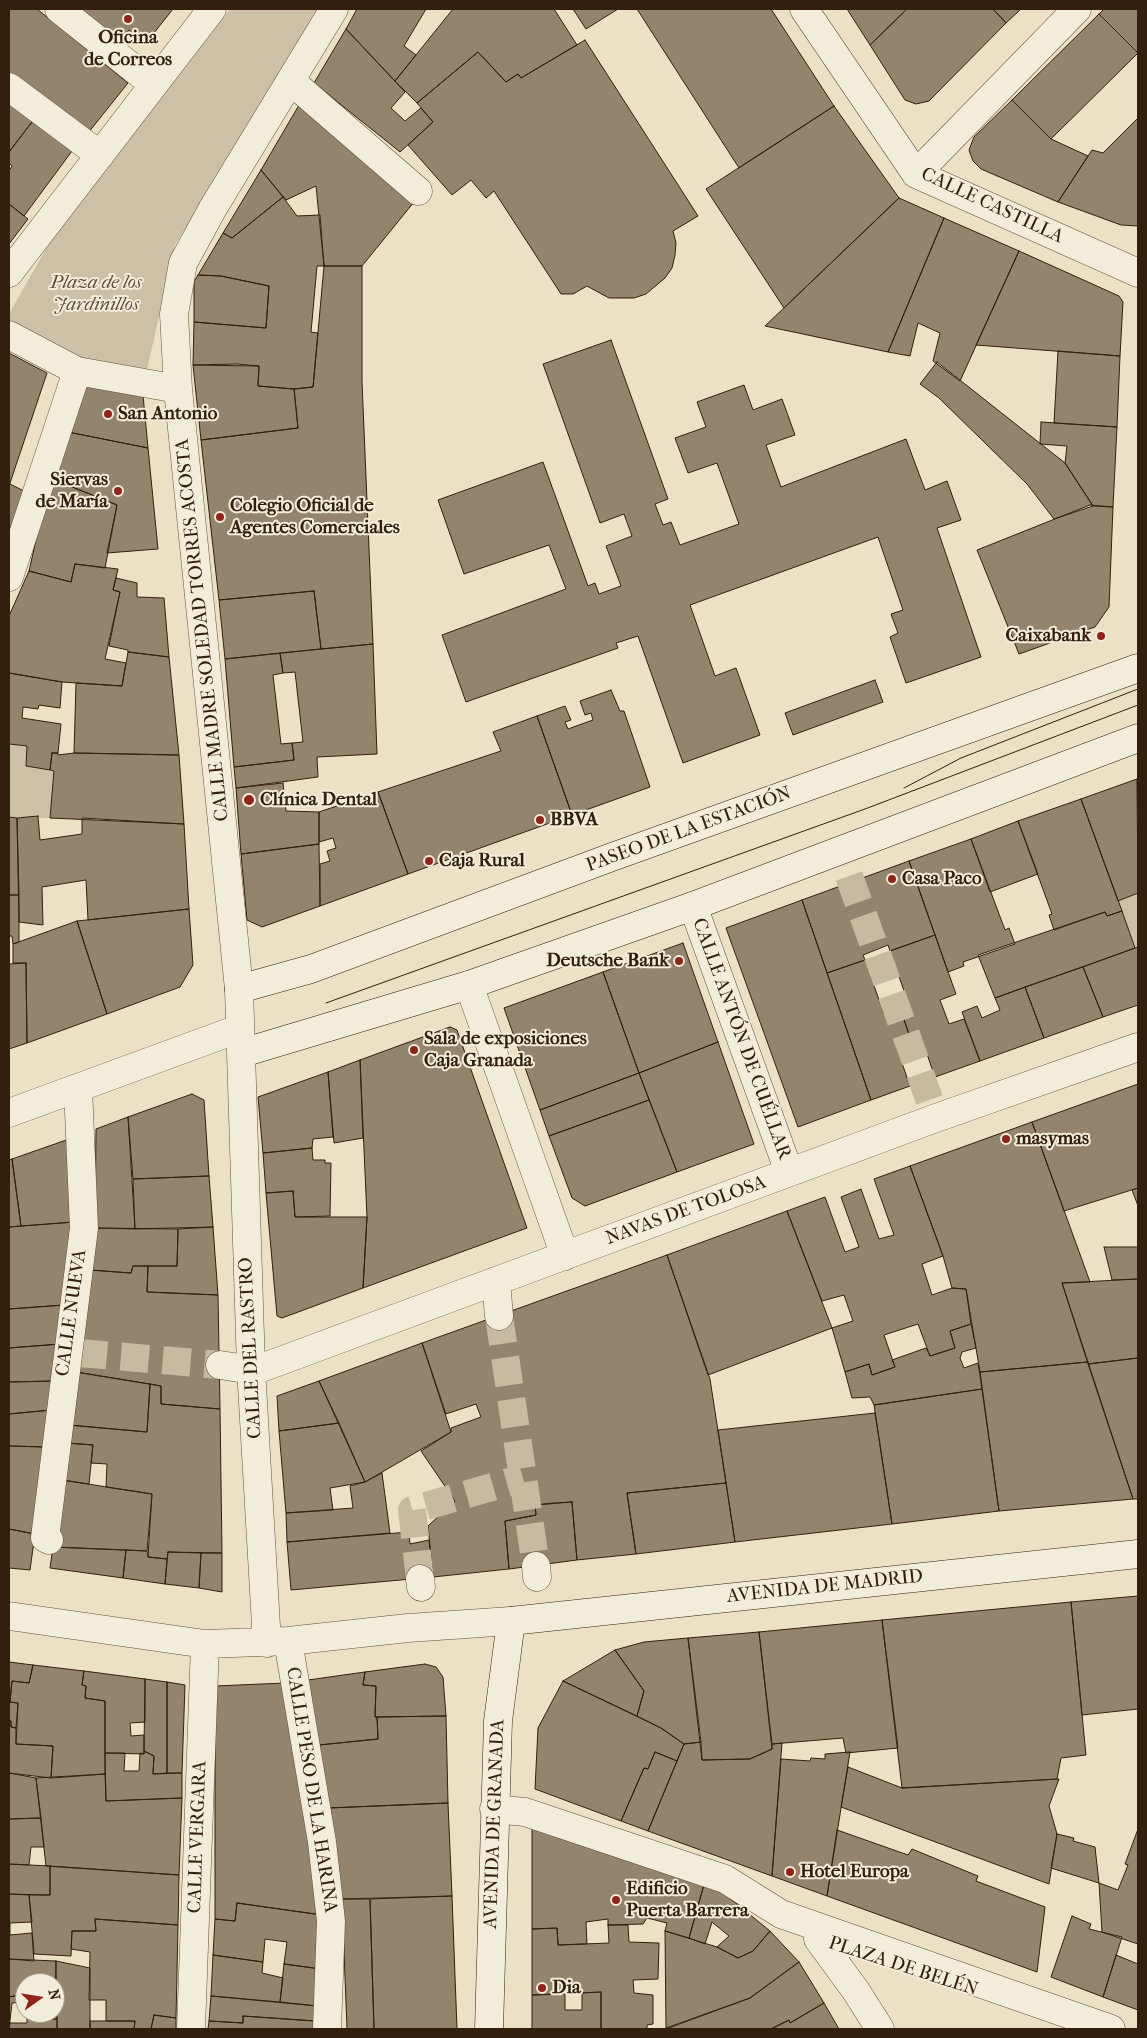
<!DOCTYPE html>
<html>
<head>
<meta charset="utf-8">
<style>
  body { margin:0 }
  #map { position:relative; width:1147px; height:2038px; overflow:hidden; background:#ebe2c6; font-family:"IM FELL French Canon",serif }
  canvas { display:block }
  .frame { position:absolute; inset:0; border:10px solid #321f0d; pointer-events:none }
  .north { position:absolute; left:15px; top:1973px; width:50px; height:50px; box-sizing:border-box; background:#f2ecda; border:1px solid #a59a88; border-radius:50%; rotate:77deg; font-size:14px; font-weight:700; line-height:20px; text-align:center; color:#321f0d }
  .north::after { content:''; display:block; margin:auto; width:18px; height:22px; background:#8f2418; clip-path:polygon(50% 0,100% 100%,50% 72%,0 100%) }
</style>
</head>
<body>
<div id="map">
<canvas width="1147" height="2038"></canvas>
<div class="frame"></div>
<div class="north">N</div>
</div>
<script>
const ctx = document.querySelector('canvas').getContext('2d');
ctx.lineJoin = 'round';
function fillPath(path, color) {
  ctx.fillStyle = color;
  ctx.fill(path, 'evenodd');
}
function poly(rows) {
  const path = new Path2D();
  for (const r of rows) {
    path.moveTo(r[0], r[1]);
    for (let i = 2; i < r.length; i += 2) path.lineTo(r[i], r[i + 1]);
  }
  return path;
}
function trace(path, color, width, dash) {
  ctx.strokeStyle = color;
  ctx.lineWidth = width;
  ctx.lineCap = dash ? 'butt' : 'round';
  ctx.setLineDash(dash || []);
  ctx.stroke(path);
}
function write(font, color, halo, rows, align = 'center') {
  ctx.font = font + ' "IM FELL French Canon",serif';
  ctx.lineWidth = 4;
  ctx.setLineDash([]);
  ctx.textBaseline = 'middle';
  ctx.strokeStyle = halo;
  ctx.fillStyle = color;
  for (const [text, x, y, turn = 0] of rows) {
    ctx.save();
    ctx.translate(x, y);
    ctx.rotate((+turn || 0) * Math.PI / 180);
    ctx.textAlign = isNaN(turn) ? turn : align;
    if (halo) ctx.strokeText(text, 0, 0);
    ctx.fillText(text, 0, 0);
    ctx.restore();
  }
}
fillPath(poly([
  [230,9,321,9,175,245,145,379,86,368,9,323,9,314,51,240],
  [9,744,27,746,26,766,54,771,50,818,9,817],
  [1138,893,1138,947,1135,948,1118,901]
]), '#ccc1a7');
const building = poly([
  [9,9,37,9,128,83,88,133,9,74,9,9],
  [78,9,173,9,146,43,129,30,121,42,78,9],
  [357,9,426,9,404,46,416,55,395,81,346,29,357,9],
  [453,9,554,9,577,45,521,78,518,74,506,82,478,52,417,103,395,81,453,9],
  [573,9,618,9,586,29,573,9],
  [637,9,771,9,834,106,739,168,637,9],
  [847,9,907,9,870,45,847,9],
  [907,9,993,9,1006,23,929,101,916,104,905,100,870,45,907,9],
  [993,9,1021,9,1006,23,993,9],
  [1104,9,1138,9,1138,53,1099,14,1104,9],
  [1099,14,1138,53,1051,139,1012,100,1099,14],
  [346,29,405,92,391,108,405,121,421,108,433,122,400,152,314,83,346,29],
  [585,40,698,216,673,231,676,243,675,255,672,268,665,278,646,294,634,298,609,298,587,286,573,294,561,294,494,191,486,198,471,180,452,195,408,145,433,122,417,103,478,52,506,82,518,74,521,78,585,40],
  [9,99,35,118,9,152,9,99],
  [302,100,414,202,362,266,324,266,316,186,286,200,261,170,302,100],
  [1012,100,1051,139,1088,156,1058,202,981,169,973,161,969,150,974,137,1012,100],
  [834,106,899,198,784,308,706,189,834,106],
  [35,118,75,147,24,216,9,204,9,171,12,166,9,163,9,152,35,118],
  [1138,118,1138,226,1121,225,1058,202,1092,150,1103,153,1138,118],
  [261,170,283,197,232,238,223,233,261,170],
  [283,197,297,216,320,215,324,266,317,266,311,332,318,333,313,387,294,389,258,386,259,366,193,365,194,322,266,328,269,286,221,276,198,275,223,233,232,238,283,197],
  [899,198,944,218,888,352,765,326,899,198],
  [9,204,28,219,9,244,9,204],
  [944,218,1019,251,960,381,933,361,940,333,918,323,910,356,888,352,944,218],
  [1019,251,1119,296,1123,302,1120,356,976,345,1019,251],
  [324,266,362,266,362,382,373,644,321,649,314,591,219,600,201,440,298,428,294,389,313,387,324,266],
  [198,275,221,276,269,286,266,328,194,322,194,282,198,275],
  [611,340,668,499,655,504,663,525,671,522,680,545,739,524,717,463,688,473,675,438,706,427,697,402,744,385,753,410,782,399,795,435,766,445,781,487,906,439,925,490,947,481,961,520,937,528,981,657,906,683,890,637,898,633,891,614,903,610,878,537,690,605,715,676,736,668,760,735,683,763,638,636,616,643,618,648,466,702,442,635,566,589,549,545,464,574,438,500,543,462,588,586,595,583,599,594,621,586,606,546,632,536,624,514,600,523,543,364,611,340],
  [1058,351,1120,356,1117,427,1054,423,1058,351],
  [9,353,47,373,9,486,9,353],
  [937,362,1065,463,1093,506,1054,519,1027,484,939,398,920,384,937,362],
  [237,364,259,366,258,386,294,389,298,428,201,440,193,365,237,364],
  [77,383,143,395,148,448,68,432,77,383],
  [1041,422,1117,427,1113,507,1093,506,1065,463,1067,446,1040,444,1041,422],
  [68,432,148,448,158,549,107,553,117,505,50,478,68,432],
  [50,478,117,505,105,568,75,564,71,582,29,571,50,478],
  [10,484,26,492,9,531,9,486,10,484],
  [1090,505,1113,507,1109,607,1095,627,1019,654,977,550,1090,505],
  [75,564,118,569,113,590,120,592,105,659,126,663,122,686,62,682,9,673,9,616,29,571,71,582,75,564],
  [116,578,137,583,137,597,164,598,169,657,128,652,128,650,109,646,120,592,113,590,116,578],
  [314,591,321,649,225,659,219,600,314,591],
  [373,644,377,754,317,757,318,777,236,788,234,767,294,760,292,743,303,742,295,672,283,673,280,653,373,644],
  [128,652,169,657,179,755,74,753,76,683,122,686,128,652],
  [280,653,283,673,273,675,281,744,292,743,294,760,234,767,225,659,280,653],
  [9,673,62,682,60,708,39,705,38,709,23,707,22,718,61,724,58,753,52,753,50,770,26,766,27,746,9,744,9,673],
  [875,680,883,702,793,735,785,713,875,680],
  [611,690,620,711,624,711,650,787,572,815,537,716,565,706,571,720,565,722,568,729,593,720,591,713,585,715,580,701,611,690],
  [537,716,572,815,408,874,378,792,501,751,493,732,537,716],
  [52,753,58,753,58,755,74,753,179,755,184,824,50,818,54,771,50,770,52,753],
  [1137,779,1138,893,1118,901,1081,799,1137,779],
  [283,783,286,811,319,812,319,844,241,854,236,788,283,783],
  [378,792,408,874,320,906,320,864,330,861,327,851,336,848,333,838,319,842,319,812,378,792],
  [1081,799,1122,911,1107,916,1105,912,1054,930,1049,915,1052,914,1018,821,1081,799],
  [38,816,40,840,82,834,82,818,184,824,189,909,88,920,86,880,42,887,43,925,19,922,17,818,38,816],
  [9,817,17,818,19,895,9,895,9,817],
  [1018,821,1038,874,990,892,971,839,1018,821],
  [971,839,1005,930,1009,928,1015,944,963,962,964,966,948,972,909,861,971,839],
  [319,844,320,906,262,927,247,920,241,854,319,844],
  [909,861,935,935,890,951,888,945,863,955,865,960,827,973,802,900,909,861],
  [9,895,19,895,19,942,13,944,12,936,9,936,9,895],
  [802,900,871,1100,798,1127,726,928,802,900],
  [189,909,193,965,180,987,107,1014,77,921,189,909],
  [1122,911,1135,948,995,998,978,955,1105,912,1107,916,1122,911],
  [77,921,107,1014,27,1043,26,963,13,963,13,944,77,921],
  [935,935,956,994,940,1000,949,1024,964,1019,980,1061,935,1077,921,1037,911,1040,900,1008,909,1005,890,951,935,935],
  [683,943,718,1042,639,1073,603,972,683,943],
  [1138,947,1138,1005,1103,1017,1083,967,1138,947],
  [865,960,884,1014,900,1008,911,1040,896,1046,910,1086,871,1100,827,973,865,960],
  [26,963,27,1043,9,1049,9,964,26,963],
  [1083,967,1103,1017,1044,1038,1025,987,1083,967],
  [603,972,639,1073,540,1110,504,1008,603,972],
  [1025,987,1044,1038,980,1061,962,1012,977,1006,982,1018,1000,1010,995,998,1025,987],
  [450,1027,457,1030,527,1228,363,1288,367,1217,360,1060,450,1027],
  [718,1042,754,1144,677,1172,639,1073,718,1042],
  [360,1060,363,1138,334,1143,328,1072,360,1060],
  [328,1072,333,1137,313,1139,312,1148,263,1153,258,1097,328,1072],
  [639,1073,649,1100,549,1136,540,1110,639,1073],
  [1138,1084,1138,1188,1064,1211,1032,1122,1138,1084],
  [192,1094,204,1100,209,1176,133,1179,128,1117,192,1094],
  [649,1100,677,1172,585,1206,572,1198,549,1136,649,1100],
  [128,1117,135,1229,95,1228,96,1129,128,1117],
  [1032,1122,1090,1282,1062,1283,1088,1362,980,1372,966,1289,952,1288,943,1256,910,1166,1032,1122],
  [72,1138,74,1222,21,1226,12,1159,72,1138],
  [312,1148,313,1160,325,1160,325,1163,331,1163,330,1216,295,1217,293,1191,266,1193,263,1153,312,1148],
  [12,1159,21,1226,9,1227,9,1160,12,1159],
  [910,1166,943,1256,922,1264,932,1295,952,1288,966,1289,971,1324,950,1331,955,1348,930,1356,918,1324,884,1335,895,1367,872,1375,869,1364,845,1372,832,1328,853,1321,844,1295,822,1301,787,1211,825,1197,845,1252,859,1247,841,1197,861,1189,879,1239,894,1235,874,1179,910,1166],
  [209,1176,213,1227,135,1229,133,1179,209,1176],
  [1138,1188,1138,1206,1132,1190,1138,1188],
  [293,1191,295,1217,367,1217,363,1288,282,1318,277,1316,266,1193,293,1191],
  [787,1211,832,1328,708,1375,667,1255,787,1211],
  [74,1222,64,1305,9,1309,9,1227,74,1222],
  [213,1227,218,1295,147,1292,148,1266,177,1266,178,1229,213,1227],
  [95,1228,178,1229,177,1266,133,1266,131,1273,90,1270,95,1228],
  [1104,1247,1138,1247,1138,1279,1112,1280,1104,1247],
  [667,1255,710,1379,726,1483,627,1493,636,1554,577,1560,572,1502,553,1503,535,1505,536,1515,505,1521,509,1569,433,1577,428,1526,455,1501,421,1451,451,1432,451,1428,481,1417,476,1404,446,1414,422,1343,667,1255],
  [133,1266,148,1266,147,1292,218,1295,220,1409,161,1404,161,1386,76,1372,90,1270,131,1273,133,1266],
  [1138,1279,1138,1358,1088,1364,1062,1283,1138,1279],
  [64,1305,60,1344,9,1348,9,1309,64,1305],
  [971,1324,976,1348,962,1352,960,1358,964,1368,978,1363,982,1389,874,1405,870,1397,852,1398,845,1372,869,1364,872,1375,895,1367,892,1360,926,1348,930,1356,955,1348,950,1331,971,1324],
  [422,1343,451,1432,365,1482,319,1381,422,1343],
  [60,1344,55,1381,9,1382,9,1348,60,1344],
  [1138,1358,1138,1499,1133,1499,1088,1364,1138,1358],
  [1088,1362,1133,1499,999,1511,980,1372,1088,1362],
  [76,1372,150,1384,147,1432,69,1425,76,1372],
  [55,1381,51,1410,9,1414,9,1382,55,1381],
  [319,1381,339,1423,279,1431,277,1396,319,1381],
  [150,1384,161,1386,161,1404,220,1409,222,1553,168,1552,167,1559,148,1557,152,1494,106,1487,107,1464,91,1463,93,1445,67,1443,69,1425,147,1432,150,1384],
  [982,1389,999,1511,892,1524,874,1405,982,1389],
  [51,1410,46,1447,9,1446,9,1414,51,1410],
  [875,1413,892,1524,735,1542,718,1430,875,1413],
  [339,1423,365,1482,330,1488,333,1510,286,1513,279,1431,339,1423],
  [67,1443,93,1445,89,1484,62,1480,67,1443],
  [9,1446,46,1447,35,1534,9,1529,9,1446],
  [382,1473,390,1533,287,1542,286,1513,353,1508,350,1486,365,1482,382,1473],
  [62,1480,152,1494,147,1551,53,1547,62,1480],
  [726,1483,735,1542,636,1554,627,1493,726,1483],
  [572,1502,577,1560,509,1569,505,1521,536,1515,535,1505,572,1502],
  [9,1529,35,1534,30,1570,9,1568,9,1529],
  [409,1532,410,1544,429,1540,433,1577,291,1590,287,1542,409,1532],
  [53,1547,126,1550,123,1578,50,1568,53,1547],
  [126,1550,147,1551,148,1557,167,1559,165,1584,123,1578,126,1550],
  [168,1552,201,1553,199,1588,165,1584,168,1552],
  [201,1553,222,1553,222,1592,199,1588,201,1553],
  [1138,1596,1138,1709,1082,1715,1071,1602,1138,1596],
  [1071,1602,1086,1755,1061,1758,1057,1779,902,1788,882,1620,1071,1602],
  [882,1620,898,1748,846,1753,843,1738,772,1744,759,1632,882,1620],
  [759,1632,772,1749,750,1759,702,1760,688,1638,759,1632],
  [688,1638,701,1742,684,1744,661,1728,637,1716,644,1691,615,1650,644,1642,688,1638],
  [615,1650,644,1691,637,1716,563,1681,615,1650],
  [9,1662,33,1665,29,1683,12,1681,10,1702,9,1662],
  [425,1664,436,1667,443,1677,446,1716,375,1717,376,1686,363,1685,365,1672,425,1664],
  [33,1665,84,1671,82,1685,86,1686,85,1698,105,1701,105,1774,51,1778,53,1746,16,1744,18,1703,10,1702,12,1681,29,1683,33,1665],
  [84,1671,145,1679,145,1722,130,1723,131,1736,144,1735,144,1754,105,1753,105,1701,85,1698,86,1686,82,1685,84,1671],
  [365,1672,363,1685,376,1686,375,1717,377,1717,378,1739,319,1745,308,1680,365,1672],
  [145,1679,167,1682,167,1773,153,1774,154,1756,144,1751,145,1679],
  [563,1681,661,1728,684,1744,677,1761,655,1752,648,1769,644,1768,621,1821,535,1789,538,1728,563,1681],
  [167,1682,185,1685,182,1773,167,1773,167,1682],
  [285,1683,322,1915,237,1903,235,1921,215,1919,215,1686,285,1683],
  [9,1702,18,1703,16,1728,11,1727,11,1721,9,1721,9,1702],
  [446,1716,448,1803,328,1808,319,1745,378,1739,377,1717,446,1716],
  [9,1721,11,1721,11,1727,16,1728,16,1744,53,1746,51,1778,9,1773,9,1721],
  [701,1742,702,1760,750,1759,772,1749,772,1744,782,1743,772,1876,648,1831,684,1744,701,1742],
  [144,1751,154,1756,153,1774,182,1773,182,1798,106,1801,105,1753,125,1753,124,1771,139,1771,140,1753,144,1754,144,1751],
  [655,1752,677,1761,648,1831,621,1821,644,1768,648,1769,655,1752],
  [850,1752,827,1896,772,1876,781,1759,810,1761,811,1758,825,1759,825,1754,850,1752],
  [848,1767,902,1788,1059,1779,1049,1806,1057,1834,1049,1884,841,1807,848,1767],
  [9,1773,36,1778,41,1818,9,1819,9,1773],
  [105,1774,106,1801,182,1798,179,1875,46,1866,36,1778,105,1774],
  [448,1803,452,1896,342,1899,328,1808,448,1803],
  [41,1818,44,1847,31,1847,29,1865,9,1864,9,1819,41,1818],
  [532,1827,705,1881,689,1938,665,1931,667,1923,647,1918,643,1924,608,1925,608,1919,586,1922,587,1944,558,1945,557,1928,532,1929,532,1827],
  [1138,1829,1138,1944,1102,1932,1099,1883,1118,1890,1128,1865,1125,1864,1138,1829],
  [837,1830,908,1855,912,1849,978,1876,976,1881,1045,1907,1037,1972,827,1896,837,1830],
  [1057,1834,1074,1838,1073,1841,1095,1847,1099,1883,1051,1868,1057,1834],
  [9,1864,50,1866,50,1895,9,1894,9,1864],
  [50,1866,179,1875,178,1925,95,1919,96,1931,72,1931,71,1956,34,1954,29,1895,50,1895,50,1866],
  [705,1881,711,1883,770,1931,753,1951,738,1958,717,1947,729,1936,712,1922,705,1944,689,1938,705,1881],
  [9,1894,29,1895,32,1922,10,1923,10,1935,32,1933,34,1961,9,1959,9,1894],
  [452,1896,457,2029,374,2029,370,1899,452,1896],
  [342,1899,370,1899,374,2029,347,2029,342,1899],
  [237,1903,322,1915,321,1969,284,1964,287,1942,265,1939,263,1962,213,1955,215,1919,235,1921,237,1903],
  [1072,1916,1091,1924,1089,1929,1122,1937,1103,1997,1051,1977,1072,1916],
  [95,1919,178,1925,176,2018,154,2015,151,2029,134,2029,135,2021,106,2021,106,2000,89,2000,90,1952,71,1949,72,1931,96,1931,95,1919],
  [608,1925,628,1925,629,1942,659,1943,658,1979,633,1980,634,1993,653,1995,653,2024,647,2025,647,2029,601,2029,601,1992,532,1995,532,1929,557,1928,558,1945,609,1943,608,1925],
  [665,1931,717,1947,738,1958,753,1951,770,1931,799,1962,750,1998,666,2028,665,1931],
  [213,1955,263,1962,262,1973,283,1978,280,2002,211,1996,213,1955],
  [1116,1955,1138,1964,1138,2010,1103,1997,1116,1955],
  [9,1959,56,1961,55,1992,55,1983,25,1983,25,1994,9,1997,9,1959],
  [56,1961,90,1968,90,2029,57,2029,56,1961],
  [799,1962,824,2003,790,2023,789,2020,771,2029,666,2029,750,1998,799,1962],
  [284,1964,321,1969,317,2006,280,2002,284,1964],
  [55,1992,57,2019,27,2019,27,2013,55,2013,55,1992],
  [601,1992,601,2029,532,2029,532,1995,565,1994,565,2010,582,2010,582,1993,601,1992],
  [25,1994,25,2002,12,2003,9,2029,9,1997,25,1994],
  [211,1996,317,2006,315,2021,243,2016,243,2023,209,2021,211,1996],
  [824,2003,839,2029,771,2029,789,2020,790,2023,824,2003],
  [154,2015,176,2018,176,2029,151,2029,154,2015],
  [243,2016,315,2021,314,2029,208,2029,209,2021,243,2023,243,2016],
  [27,2019,57,2019,57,2029,9,2029,10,2023,27,2023,27,2019],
  [90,2021,135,2021,134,2029,90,2029,90,2021]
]);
fillPath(building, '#92846d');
trace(building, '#321f0d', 1);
trace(poly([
  [849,876,936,1118],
  [499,1316,536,1566],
  [79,1353,220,1365],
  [420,1579,412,1510,523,1478]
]), '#c6bba1', 28, [28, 14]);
const street = poly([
  [59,9,153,84],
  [804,9,916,174,1138,273],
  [292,82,418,191],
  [9,87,100,155],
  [916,174,1077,9],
  [9,273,212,9],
  [9,335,77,371,178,389],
  [9,577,77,371],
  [693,906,789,1172],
  [469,985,565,1256],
  [9,1113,230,1032],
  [496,1281,499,1316],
  [220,1365,239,1368],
  [264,1367,936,1118,1138,1047],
  [49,1540,45,1538,84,1228,78,1088],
  [536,1566,537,1577],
  [420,1579,421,1587],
  [9,1616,205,1644,288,1641,408,1628,511,1621],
  [288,1641,322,1842,331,1921,327,2029],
  [267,1643,251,1368,239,989,178,389,174,314,183,263,213,208,334,9],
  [494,1809,525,1812,725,1879,781,1914,1111,2029],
  [841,1946,818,1939,856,1991,880,2029],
  [191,2029,205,1644]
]);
const secondary = poly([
  [239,989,311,969,612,857,1138,668],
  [242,1053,469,985,693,906,1138,738],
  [489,2029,498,1721,511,1621,1138,1554]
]);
trace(street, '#60503b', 29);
trace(secondary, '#321f0d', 29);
trace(street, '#f2ecda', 28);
trace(secondary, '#f2ecda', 28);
trace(poly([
  [904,788,961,758,1138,689],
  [326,1003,865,809,1138,705]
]), '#321f0d', 1);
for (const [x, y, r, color] of [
  [128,19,5,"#8f2418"],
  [108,414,5,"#8f2418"],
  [118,491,5,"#8f2418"],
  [220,517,5,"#8f2418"],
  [1101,636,5,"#8f2418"],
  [249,800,6,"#8f2418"],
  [540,820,5,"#8f2418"],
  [429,861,5,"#8f2418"],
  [892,879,5,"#8f2418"],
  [679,961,5,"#8f2418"],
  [414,1050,5,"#8f2418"],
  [1006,1139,5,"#8f2418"],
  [790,1872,5,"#8f2418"],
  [616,1900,5,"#8f2418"],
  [542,1988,5,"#8f2418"]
]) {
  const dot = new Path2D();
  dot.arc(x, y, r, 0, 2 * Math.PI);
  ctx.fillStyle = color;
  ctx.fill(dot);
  trace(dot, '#f2ecda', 2);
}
write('bold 19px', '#321f0d', '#f2ecda', [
  ["Oficina",128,38,"center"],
  ["de Correos",128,60,"center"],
  ["San Antonio",118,414],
  ["Siervas",108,480,"right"],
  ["de María",108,502,"right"],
  ["Colegio Oficial de",230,506],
  ["Agentes Comerciales",230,528],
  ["Caixabank",1091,636,"right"],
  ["Clínica Dental",260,800],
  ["BBVA",550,820],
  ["Caja Rural",439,861],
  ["Casa Paco",902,879],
  ["Deutsche Bank",669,961,"right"],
  ["Sala de exposiciones",424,1039],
  ["Caja Granada",424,1061],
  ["masymas",1016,1139],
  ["Hotel Europa",800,1872],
  ["Edificio",626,1889],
  ["Puerta Barrera",626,1911],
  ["Dia",552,1988]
], 'left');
write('19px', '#321f0d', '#f2ecda', [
  ["CALLE CASTILLA",992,206,25],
  ["CALLE MADRE SOLEDAD TORRES ACOSTA",203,630,-96],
  ["PASEO DE LA ESTACIÓN",689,830,-20],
  ["CALLE ANTÓN DE CUÉLLAR",741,1039,70],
  ["NAVAS DE TOLOSA",686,1211,-20],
  ["CALLE NUEVA",72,1313,-82],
  ["CALLE DEL RASTRO",251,1348,-93],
  ["AVENIDA DE MADRID",825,1587,-6],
  ["CALLE PESO DE LA HARINA",311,1790,81],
  ["AVENIDA DE GRANADA",495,1824,-88],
  ["CALLE VERGARA",198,1837,-88],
  ["PLAZA DE BELÉN",903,1967,18]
]);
write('italic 19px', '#60503b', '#f2ecda', [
  ["Plaza de los",96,283],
  ["Jardinillos",96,305]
]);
</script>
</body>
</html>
